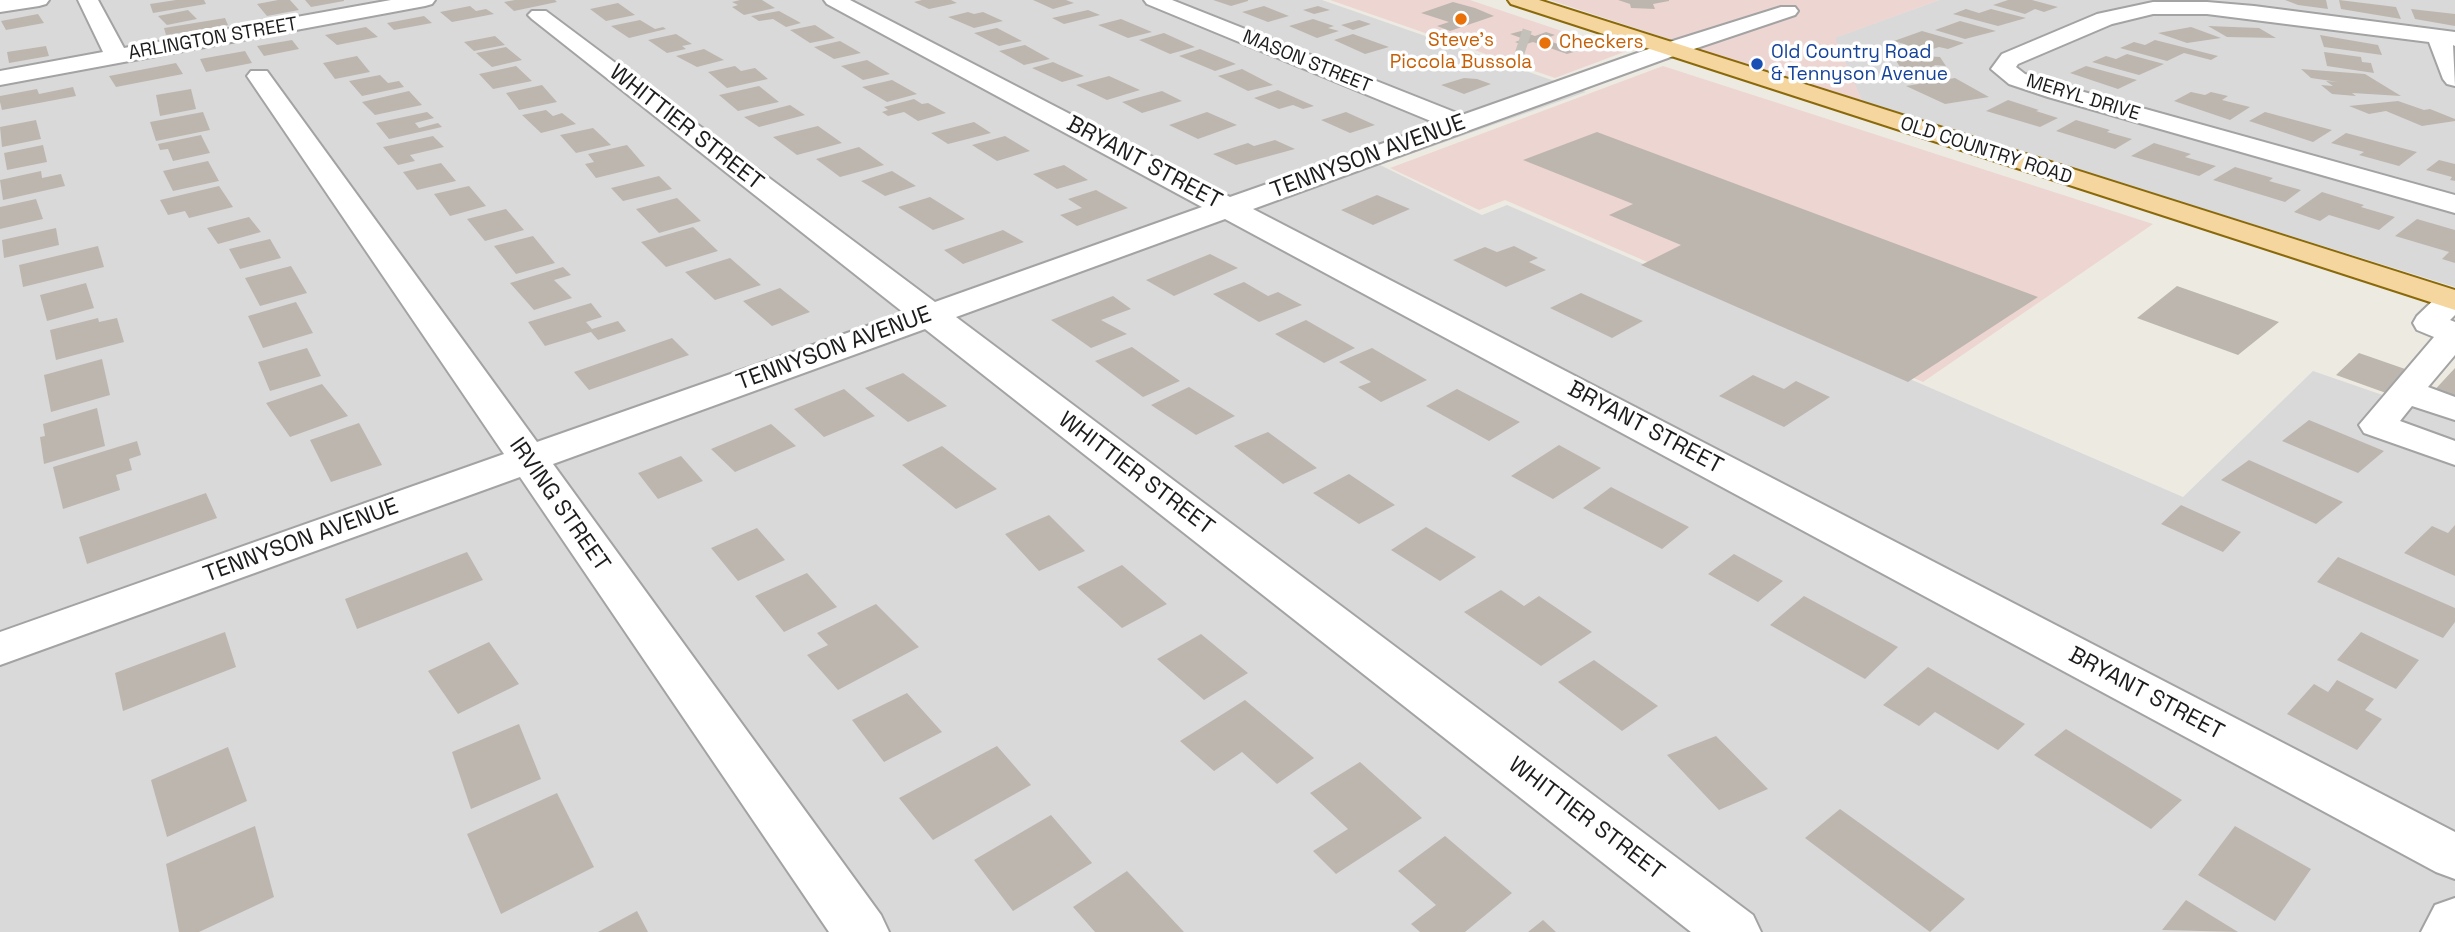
<!DOCTYPE html>
<html>
<head>
<meta charset="utf-8">
<style>
  body { margin:0 }
  canvas { display:block; background:#edeae2 }
</style>
</head>
<body>
<canvas width="2455" height="932"></canvas>
<script>
const ctx = document.querySelector('canvas').getContext('2d');
ctx.lineJoin = 'round';
function fillPath(path, color) {
  ctx.fillStyle = color;
  ctx.fill(path, 'evenodd');
}
function poly(rows) {
  const path = new Path2D();
  for (const r of rows) {
    path.moveTo(r[0], r[1]);
    for (let i = 2; i < r.length; i += 2) path.lineTo(r[i], r[i + 1]);
  }
  return path;
}
function trace(path, color, width, dash) {
  ctx.strokeStyle = color;
  ctx.lineWidth = width;
  ctx.lineCap = dash ? 'butt' : 'round';
  ctx.setLineDash(dash || []);
  ctx.stroke(path);
}
function write(font, color, halo, rows, align = 'center') {
  ctx.font = font + ' "Space Grotesk",sans-serif';
  ctx.lineWidth = 7;
  ctx.setLineDash([]);
  ctx.textBaseline = 'middle';
  ctx.strokeStyle = halo;
  ctx.fillStyle = color;
  for (const [text, x, y, turn = 0] of rows) {
    ctx.save();
    ctx.translate(x, y);
    ctx.rotate((+turn || 0) * Math.PI / 180);
    ctx.textAlign = isNaN(turn) ? turn : align;
    if (halo) ctx.strokeText(text, 0, 0);
    ctx.fillText(text, 0, 0);
    ctx.restore();
  }
}
fillPath(poly([
  [0,0,1322,0,1586,92,1380,165,1482,215,1507,205,2183,497,2313,371,2455,420,2455,932,0,932],
  [1939,0,2455,0,2455,287,1863,103,1834,38]
]), '#dad9d9');
fillPath(poly([
  [1330,0,1470,0,1624,52,1555,78],
  [1550,0,1939,0,1835,38,1863,103],
  [1663,66,2153,224,1923,382,1505,200,1479,210,1390,168]
]), '#edd5d2');
fillPath(poly([
  [176,0,204,0,206,4,153,13,150,4],
  [278,0,290,0,299,10,267,16,257,4],
  [305,0,344,0,344,1,311,7],
  [515,0,555,0,557,2,514,11,504,2],
  [740,0,762,0,775,8,744,15,732,7,738,5,732,2],
  [922,0,951,0,957,3,929,9,914,2],
  [1033,0,1066,0,1074,3,1053,9],
  [1213,0,1248,0,1248,1,1231,6],
  [1618,0,1669,0,1669,1,1653,4,1655,9,1631,8,1630,4],
  [2008,0,2032,0,2058,7,2044,12,2035,9,2025,14,1993,5],
  [2285,0,2326,0,2328,9,2298,5],
  [2339,0,2396,7,2401,19,2341,9],
  [1453,2,1475,8,1494,16,1450,31,1437,26,1449,22,1421,13],
  [618,3,635,15,606,21,590,9],
  [470,6,476,11,486,9,494,14,452,22,440,12],
  [1264,6,1289,16,1268,22,1242,12],
  [1318,6,1330,10,1314,14,1303,10],
  [1966,9,1979,13,1991,9,2026,18,1998,26,1953,14],
  [2411,9,2455,14,2455,26,2415,19],
  [188,10,197,19,167,25,158,16],
  [1088,10,1100,15,1064,24,1052,18],
  [779,11,801,23,786,27,773,19,759,21,751,16],
  [968,12,974,14,983,12,1003,21,974,28,948,17],
  [38,14,44,23,6,30,1,21],
  [424,16,432,23,394,30,387,23],
  [225,18,228,25,166,35,164,28],
  [1121,19,1152,32,1128,38,1098,25],
  [1313,19,1334,26,1328,28,1339,31,1317,38,1289,26],
  [640,20,655,29,663,27,666,29,629,38,611,26],
  [1359,20,1371,24,1353,30,1341,25],
  [1960,21,1996,31,1965,39,1935,30],
  [815,25,835,38,810,43,790,30],
  [2208,26,2259,28,2276,38,2227,37],
  [366,27,378,37,337,45,325,35],
  [2191,27,2221,38,2187,43,2158,33],
  [997,28,1022,41,999,46,974,33],
  [1521,31,1535,36,1546,32,1555,35,1544,39,1577,51,1567,54,1533,42,1523,45,1515,42,1524,39,1510,34],
  [1922,31,1964,43,1948,49,1939,47,1927,51,1894,41],
  [1164,33,1195,47,1170,54,1139,40],
  [676,34,692,44,682,46,686,49,667,53,648,40],
  [1353,34,1389,47,1365,54,1334,40],
  [2320,35,2378,45,2382,55,2324,47],
  [495,36,505,45,474,51,464,42],
  [292,40,299,49,264,56,257,46],
  [2155,40,2218,56,2211,60,2184,53,2167,61,2120,48,2134,42,2145,45],
  [840,41,861,53,834,59,814,47],
  [1025,45,1050,59,1024,65,999,51],
  [46,46,49,56,9,63,7,52],
  [506,47,522,60,492,67,476,53],
  [704,49,724,60,697,67,676,56],
  [1200,49,1236,64,1215,71,1179,56],
  [245,51,252,63,206,72,200,59],
  [2324,52,2361,57,2362,62,2371,63,2374,73,2327,66],
  [1892,54,1940,57,1946,66,1934,65,1940,74,1903,72],
  [2127,54,2164,64,2139,75,2092,62,2106,56,2116,59],
  [357,56,370,72,335,79,323,63],
  [867,60,890,74,863,80,841,66],
  [1053,62,1084,76,1062,82,1032,68],
  [176,63,183,74,116,87,109,76],
  [516,66,532,81,493,89,479,74],
  [735,66,741,71,755,68,768,79,727,88,708,72],
  [2086,66,2137,80,2118,89,2070,73],
  [1242,69,1273,85,1248,91,1218,76],
  [2301,69,2365,74,2401,96,2352,93,2356,96,2332,94,2321,85,2333,86,2326,81,2338,82,2311,78],
  [380,75,388,83,399,81,404,87,362,96,349,81],
  [1109,76,1140,90,1107,100,1076,85],
  [1464,78,1477,79,1491,84,1464,94,1441,85],
  [1955,78,1989,97,1945,104,1906,86],
  [892,80,917,94,887,102,862,87],
  [542,85,557,102,519,110,506,93],
  [759,86,779,102,738,111,719,95],
  [73,87,76,96,2,110,0,102,0,96,37,89,39,94],
  [191,89,196,109,160,116,156,95],
  [1278,90,1314,106,1303,109,1293,105,1279,109,1254,98],
  [409,91,422,105,375,115,362,102],
  [1162,91,1182,101,1142,113,1122,102],
  [2191,92,2205,95,2211,92,2228,96,2222,100,2250,107,2230,120,2174,101],
  [914,99,922,104,928,103,946,113,918,121,904,112,888,116,882,112,888,110,884,107],
  [2008,100,2039,110,2036,111,2058,118,2040,127,1986,111],
  [2398,101,2424,110,2430,109,2455,119,2455,121,2422,126,2386,111,2369,114,2349,106],
  [790,105,805,115,759,127,744,117],
  [546,110,553,116,562,113,576,124,541,133,522,115],
  [203,112,210,130,156,141,150,122],
  [427,112,434,118,415,123,419,128,438,123,442,127,389,139,376,123],
  [1207,112,1237,125,1198,139,1169,125],
  [1346,112,1375,125,1350,133,1321,120],
  [2265,112,2332,130,2313,142,2249,121],
  [36,120,41,139,2,147,0,127],
  [2076,120,2110,130,2107,132,2132,139,2115,149,2056,131],
  [974,122,991,133,948,144,931,133],
  [818,126,842,143,797,155,773,137],
  [593,128,611,145,576,153,560,135],
  [1597,132,2038,297,1908,382,1641,265,1681,245,1609,215,1633,204,1523,160],
  [2346,133,2417,152,2399,166,2359,155,2364,152,2331,143],
  [201,135,210,153,173,161,168,149,160,150,158,144],
  [433,136,444,147,410,155,415,161,398,165,383,147],
  [1005,136,1030,151,997,161,972,145],
  [1275,140,1295,149,1236,165,1213,154,1248,143,1254,146],
  [2154,143,2191,154,2185,157,2216,166,2199,176,2131,156],
  [43,145,47,162,7,170,4,153],
  [627,145,645,166,596,178,585,164,594,162,588,154],
  [859,147,884,165,840,177,816,159],
  [2439,160,2455,164,2455,181,2450,180,2452,177,2426,170],
  [208,161,219,181,173,191,163,171],
  [441,163,456,181,417,190,403,172],
  [1064,165,1088,180,1057,189,1033,174],
  [2235,167,2273,178,2269,181,2301,190,2285,202,2213,180],
  [41,171,42,178,61,174,65,186,3,200,0,180],
  [892,171,916,186,885,196,861,181],
  [659,176,672,189,623,201,611,188],
  [219,186,233,207,189,218,185,211,168,215,160,200],
  [469,186,486,206,450,216,434,194],
  [1096,190,1128,208,1077,226,1060,215,1082,208,1068,199],
  [2322,192,2364,205,2361,207,2395,217,2379,230,2329,215,2320,221,2294,212],
  [1377,195,1410,209,1373,225,1341,210],
  [930,197,965,219,933,230,898,207],
  [677,198,701,221,659,233,636,209],
  [36,199,43,219,0,229,0,207],
  [506,209,524,230,485,241,467,219],
  [249,217,261,232,218,244,207,228],
  [2417,219,2455,230,2455,263,2442,259,2449,252,2395,236],
  [693,227,718,251,666,267,641,242],
  [56,228,59,245,4,258,2,240],
  [1003,230,1024,242,963,264,944,250],
  [533,236,555,263,516,274,494,246],
  [270,239,281,258,240,269,229,249],
  [98,246,104,267,23,287,19,265],
  [1514,246,1538,258,1529,262,1546,270,1506,287,1453,260,1485,247,1497,252],
  [1210,254,1238,268,1174,296,1146,280],
  [730,258,761,285,715,300,685,272],
  [291,266,307,293,260,306,245,278],
  [563,267,571,275,554,280,572,298,534,310,510,283],
  [1244,282,1268,296,1278,292,1302,305,1259,322,1213,294],
  [86,283,94,308,47,321,40,295],
  [2177,286,2237,307,2279,322,2238,355,2137,318],
  [780,288,810,312,772,326,743,301],
  [1581,293,1643,321,1612,338,1550,308],
  [1113,296,1131,309,1101,320,1127,334,1091,348,1051,320],
  [296,302,313,333,263,348,248,316],
  [591,303,602,317,586,322,592,329,618,321,626,331,598,340,591,332,545,346,528,322],
  [98,318,99,322,117,318,124,342,56,360,50,330],
  [1306,320,1355,348,1324,363,1275,334],
  [672,338,689,355,589,390,574,372],
  [1132,347,1180,381,1143,397,1095,361],
  [307,348,321,376,270,391,258,362],
  [1372,348,1427,380,1381,402,1358,387,1371,382,1339,362],
  [2359,353,2408,370,2386,393,2336,375],
  [102,359,110,395,51,412,44,375],
  [2455,368,2455,403,2430,395],
  [903,373,947,406,908,422,865,388],
  [1753,375,1784,389,1796,381,1830,397,1784,427,1719,396],
  [322,384,348,416,290,437,266,403],
  [1189,387,1235,416,1196,435,1151,405],
  [844,389,875,416,824,437,794,409],
  [1457,389,1520,422,1489,441,1426,406],
  [97,408,105,446,44,464,40,437,45,436,43,424],
  [2309,420,2384,451,2358,473,2282,441],
  [359,423,382,465,331,482,310,440],
  [771,424,796,446,735,472,711,449],
  [1268,432,1317,468,1283,484,1234,446],
  [137,441,141,455,129,459,132,470,116,475,120,490,63,509,53,467],
  [1559,445,1601,468,1553,499,1511,476],
  [942,446,997,489,956,509,902,465],
  [681,456,703,481,658,499,638,473],
  [2249,460,2343,502,2316,524,2221,480],
  [1349,474,1395,505,1359,524,1313,493],
  [1611,487,1689,527,1662,549,1583,508],
  [206,493,217,518,87,564,79,537],
  [2181,505,2241,532,2223,552,2161,524],
  [1049,515,1085,551,1039,571,1005,534],
  [2455,525,2455,576,2404,553,2432,526,2448,533],
  [1426,527,1476,557,1440,581,1391,550],
  [757,528,785,560,738,581,711,548],
  [467,552,483,580,357,629,345,599],
  [1734,554,1783,581,1758,602,1708,574],
  [2338,557,2455,608,2455,622,2443,638,2317,582],
  [1122,565,1167,604,1122,628,1077,587],
  [807,573,837,607,784,632,755,596],
  [1501,590,1524,606,1539,596,1592,632,1541,666,1464,612],
  [1804,596,1898,647,1865,679,1770,625],
  [876,604,919,647,838,690,807,655,828,645,817,633],
  [225,632,236,667,123,711,115,673],
  [2361,632,2419,660,2396,689,2337,660],
  [1201,634,1248,673,1204,700,1157,659],
  [489,642,519,684,458,714,428,671],
  [1594,660,1658,706,1622,731,1558,682],
  [1928,667,2025,724,1998,750,1935,712,1919,726,1883,705],
  [2337,680,2374,699,2365,710,2382,719,2357,750,2287,714,2314,684,2328,692],
  [907,693,942,732,884,762,852,720],
  [1245,700,1314,758,1277,784,1242,752,1214,771,1180,741],
  [519,724,541,779,471,809,452,752],
  [2066,729,2182,800,2151,829,2034,755],
  [1716,736,1768,789,1719,810,1667,755],
  [997,746,1031,785,933,840,899,798],
  [228,747,247,801,167,837,151,780],
  [1360,762,1422,818,1336,874,1313,851,1348,829,1310,793],
  [557,793,594,867,501,914,467,834],
  [1840,809,1965,899,1930,932,1805,838],
  [1051,815,1092,863,1013,911,974,860],
  [255,826,274,897,199,932,179,932,166,864],
  [2235,826,2311,869,2275,921,2198,875],
  [1445,836,1512,893,1465,932,1420,932,1411,924,1436,905,1398,871],
  [1127,871,1184,932,1095,932,1073,907],
  [2186,900,2238,932,2162,930],
  [637,911,648,932,598,932],
  [1543,920,1556,932,1528,932]
]), '#bdb6af');
trace(poly([
  [1519,40,1528,43]
]), '#c3c1ba', 24, [24, 11]);
const minor = poly([
  [0,0,49,0,46,4,39,6,0,12,0,0],
  [78,0,98,0,124,48,391,0,435,0,432,4,425,6,0,85,0,71,103,52,78,0],
  [824,0,850,0,1230,197,1438,124,1147,4,1144,0,1172,0,1462,115,1660,45,1781,7,1795,7,1798,11,1795,15,1676,55,1253,209,2455,832,2455,879,2436,872,1225,219,956,317,1753,915,1761,932,1691,932,925,329,553,464,881,915,889,932,829,932,520,477,0,665,0,632,504,454,247,76,251,71,267,71,537,442,904,313,532,19,528,15,532,11,546,11,935,302,1202,207,827,4,824,0],
  [2153,2,2207,2,2254,6,2455,32,2455,46,2453,45,2455,86,2447,84,2443,79,2429,42,2207,14,2153,14,2112,24,2018,64,2016,67,2025,74,2066,87,2455,195,2455,213,2048,97,2009,84,1991,69,2002,54,2097,14,2153,2],
  [2455,290,2455,315,2450,320,2455,322,2455,355,2428,387,2455,397,2455,420,2412,406,2400,421,2455,441,2455,465,2364,433,2359,425,2434,337,2417,330,2413,323,2417,316,2442,292,2455,290],
  [2455,898,2455,932,2421,932,2435,905,2455,898]
]);
const major = poly([
  [1508,0,1539,0,2455,290,2455,310,1511,4,1508,0]
]);
trace(minor, '#a3a3a3', 4);
trace(major, '#8a690a', 4);
fillPath(minor, '#fff');
fillPath(major, '#f5d69e');
for (const [x, y, r, color] of [
  [1461,19,7,"#e8710a"],
  [1545,43,7,"#e8710a"],
  [1757,64,7,"#1a4fb4"]
]) {
  const dot = new Path2D();
  dot.arc(x, y, r, 0, 2 * Math.PI);
  ctx.fillStyle = color;
  ctx.fill(dot);
  trace(dot, '#fff', 2.5);
}
write('19px', '#1c1c1c', '#fff', [
  ["ARLINGTON STREET",213,39,-10],
  ["MASON STREET",1307,62,22],
  ["MERYL DRIVE",2083,98,17],
  ["OLD COUNTRY ROAD",1986,151,18]
]);
write('19px', '#c56008', '#fff', [
  ["Steve's",1461,41],
  ["Piccola Bussola",1461,63],
  ["Checkers",1559,43,"left"]
]);
write('19px', '#164399', '#fff', [
  ["Old Country Road",1771,53],
  ["& Tennyson Avenue",1771,75]
], 'left');
write('23px', '#1c1c1c', '#fff', [
  ["WHITTIER STREET",686,128,38],
  ["TENNYSON AVENUE",1368,157,-20],
  ["BRYANT STREET",1144,163,28],
  ["TENNYSON AVENUE",834,349,-20],
  ["BRYANT STREET",1645,428,28],
  ["WHITTIER STREET",1136,474,37],
  ["IRVING STREET",559,505,55],
  ["TENNYSON AVENUE",301,541,-20],
  ["BRYANT STREET",2146,694,28],
  ["WHITTIER STREET",1586,819,37]
]);
</script>
</body>
</html>
